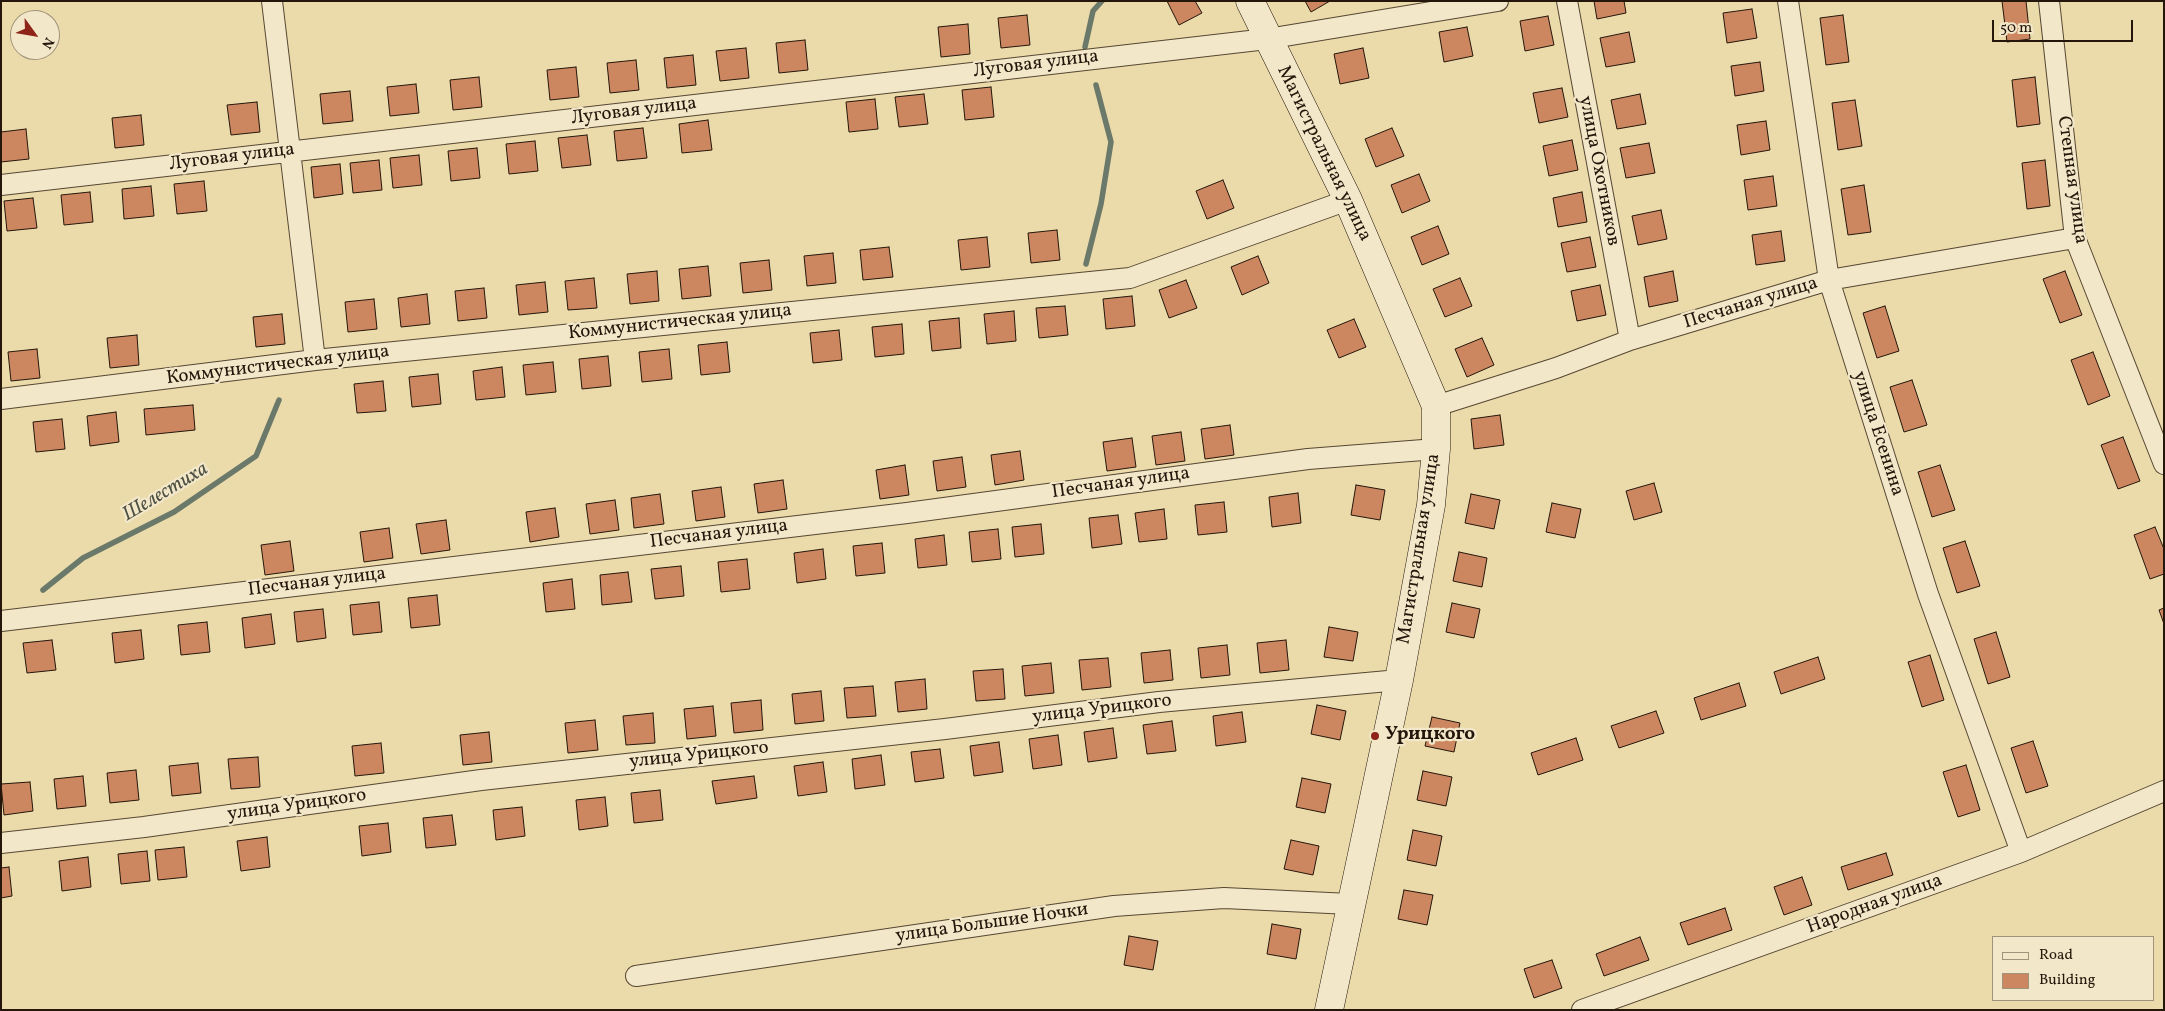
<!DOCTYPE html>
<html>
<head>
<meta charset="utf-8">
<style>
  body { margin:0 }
  #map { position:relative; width:2165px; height:1011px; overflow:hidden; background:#ebdaaa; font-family:Vollkorn,serif }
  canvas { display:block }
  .frame { position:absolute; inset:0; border:2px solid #24160b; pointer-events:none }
  .legend { position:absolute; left:1992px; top:936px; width:162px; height:65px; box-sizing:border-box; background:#f2e7c8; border:1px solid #a0937c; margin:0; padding:6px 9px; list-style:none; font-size:15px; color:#24160b }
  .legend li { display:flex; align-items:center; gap:10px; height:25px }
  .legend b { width:25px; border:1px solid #a0937c }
  .north { position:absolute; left:10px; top:10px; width:50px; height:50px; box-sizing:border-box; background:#f2e7c8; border:1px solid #a0937c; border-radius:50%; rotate:122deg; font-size:14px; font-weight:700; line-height:20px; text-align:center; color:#24160b }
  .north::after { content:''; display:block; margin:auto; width:18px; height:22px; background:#8f2418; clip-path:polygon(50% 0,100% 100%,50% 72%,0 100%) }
  .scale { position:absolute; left:1992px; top:20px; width:141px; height:22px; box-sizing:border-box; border:2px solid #24160b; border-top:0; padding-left:6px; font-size:15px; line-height:18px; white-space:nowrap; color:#24160b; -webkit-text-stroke:4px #f2e7c8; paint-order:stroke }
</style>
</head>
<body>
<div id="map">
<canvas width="2165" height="1011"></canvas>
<div class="frame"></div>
<ul class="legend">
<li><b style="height:6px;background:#f2e7c8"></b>Road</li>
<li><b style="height:14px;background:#cc8761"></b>Building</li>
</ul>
<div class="north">N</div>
<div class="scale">50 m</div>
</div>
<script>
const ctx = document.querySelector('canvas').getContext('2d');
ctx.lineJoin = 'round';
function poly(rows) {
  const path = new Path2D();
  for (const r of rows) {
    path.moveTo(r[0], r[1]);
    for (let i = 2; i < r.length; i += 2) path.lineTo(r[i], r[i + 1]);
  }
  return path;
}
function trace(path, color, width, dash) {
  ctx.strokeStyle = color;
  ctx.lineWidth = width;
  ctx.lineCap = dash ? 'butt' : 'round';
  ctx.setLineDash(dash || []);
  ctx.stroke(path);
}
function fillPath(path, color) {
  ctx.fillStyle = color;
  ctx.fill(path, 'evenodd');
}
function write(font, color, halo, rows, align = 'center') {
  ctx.font = font + ' Vollkorn,serif';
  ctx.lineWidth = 4.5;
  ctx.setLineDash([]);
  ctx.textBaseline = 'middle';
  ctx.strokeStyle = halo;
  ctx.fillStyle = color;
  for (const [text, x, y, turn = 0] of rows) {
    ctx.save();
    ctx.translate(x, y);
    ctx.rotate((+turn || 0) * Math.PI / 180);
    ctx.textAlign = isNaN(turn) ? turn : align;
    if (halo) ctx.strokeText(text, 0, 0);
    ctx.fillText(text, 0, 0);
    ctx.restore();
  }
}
trace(poly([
  [1085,47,1093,11,1102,1],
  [1086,264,1101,204,1111,142,1096,85],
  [43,590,83,558,174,512,256,456,279,400]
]), '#6a7969', 5.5);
const building = poly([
  [1167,1,1195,1,1202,13,1179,25,1167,1],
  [1305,1,1330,1,1311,12,1305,1],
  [1594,1,1624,1,1626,13,1597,19,1594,1],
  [2002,1,2026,1,2030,39,2007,42,2002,1],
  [1752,9,1757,38,1727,43,1723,13,1752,9],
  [1027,15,1030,45,1001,48,998,18,1027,15],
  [1843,15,1849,62,1826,65,1820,18,1843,15],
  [1548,16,1554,45,1525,51,1520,21,1548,16],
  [968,24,970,54,941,57,938,27,968,24],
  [1467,27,1473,56,1444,62,1439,32,1467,27],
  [1629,32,1635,62,1606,67,1600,38,1629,32],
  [805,40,808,70,779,73,776,43,805,40],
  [746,48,749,78,720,81,716,51,746,48],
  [1363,48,1369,78,1340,84,1334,54,1363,48],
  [693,55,696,85,667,88,664,58,693,55],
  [636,60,639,90,610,93,607,63,636,60],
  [1760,62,1764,91,1735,96,1731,66,1760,62],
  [576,67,579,97,550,100,547,70,576,67],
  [479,77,482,107,453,110,450,80,479,77],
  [2035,77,2040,124,2017,127,2012,80,2035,77],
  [416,84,419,113,390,116,387,87,416,84],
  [991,87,994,117,965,120,962,90,991,87],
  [1562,88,1568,117,1539,123,1533,93,1562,88],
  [350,91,353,121,323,124,320,94,350,91],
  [924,94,928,124,899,127,895,97,924,94],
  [1640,94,1646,124,1617,129,1611,100,1640,94],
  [875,99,878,129,849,132,846,102,875,99],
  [1855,100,1862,146,1838,150,1832,103,1855,100],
  [257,102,260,132,231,135,227,105,257,102],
  [141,115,144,145,115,148,112,118,141,115],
  [708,120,712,150,682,153,679,124,708,120],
  [1766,121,1770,150,1741,155,1737,125,1766,121],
  [643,128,647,158,617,161,614,131,643,128],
  [1392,128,1404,156,1376,167,1365,139,1392,128],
  [26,129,29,159,1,162,1,132,26,129],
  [587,135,591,165,562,168,558,138,587,135],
  [1572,140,1578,170,1549,176,1543,146,1572,140],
  [535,141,538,171,509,174,506,144,535,141],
  [1649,143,1655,173,1626,178,1620,148,1649,143],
  [477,148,480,178,451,181,448,151,477,148],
  [419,155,422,185,393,188,390,158,419,155],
  [379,160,382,190,353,193,350,163,379,160],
  [2045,160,2050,206,2027,209,2022,163,2045,160],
  [340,164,343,194,314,198,311,167,340,164],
  [1419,174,1430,201,1402,213,1391,185,1419,174],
  [1773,176,1777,206,1748,210,1744,180,1773,176],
  [1223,180,1234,208,1207,219,1196,191,1223,180],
  [204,181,207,211,177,214,174,184,204,181],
  [1864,185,1871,232,1848,235,1841,189,1864,185],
  [151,186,154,216,124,219,122,189,151,186],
  [90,192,93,222,64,225,61,195,90,192],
  [1582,192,1587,222,1558,227,1553,198,1582,192],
  [33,198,37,228,7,231,4,201,33,198],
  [1661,210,1667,239,1638,245,1632,216,1661,210],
  [1438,226,1449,254,1422,265,1411,237,1438,226],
  [1057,230,1060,260,1031,263,1028,233,1057,230],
  [1781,231,1785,261,1756,265,1752,235,1781,231],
  [987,237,990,267,961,270,958,240,987,237],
  [1590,237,1596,267,1567,272,1561,243,1590,237],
  [889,247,893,277,863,280,860,250,889,247],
  [833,253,836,283,807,286,804,256,833,253],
  [1258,256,1269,283,1242,295,1231,267,1258,256],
  [769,260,772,290,743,293,740,263,769,260],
  [708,266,711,296,682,299,679,269,708,266],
  [657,271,659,301,630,304,627,274,657,271],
  [1673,271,1678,301,1649,307,1644,277,1673,271],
  [2065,271,2082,315,2060,323,2043,279,2065,271],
  [594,278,597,308,568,310,565,281,594,278],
  [1460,278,1472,306,1445,317,1433,289,1460,278],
  [1186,280,1197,308,1169,318,1159,290,1186,280],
  [545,282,548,312,519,315,516,285,545,282],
  [1600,285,1606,315,1577,321,1571,291,1600,285],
  [484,288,487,318,458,321,455,291,484,288],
  [427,294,430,324,401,327,398,298,427,294],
  [1132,296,1135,326,1106,329,1103,299,1132,296],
  [374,299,377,329,348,332,345,302,374,299],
  [1065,306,1068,335,1039,338,1036,308,1065,306],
  [1885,306,1899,351,1877,358,1863,313,1885,306],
  [1014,311,1016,341,987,344,984,314,1014,311],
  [282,314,285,344,256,347,253,317,282,314],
  [959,318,961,348,932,351,929,321,959,318],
  [1354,319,1366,347,1339,358,1327,330,1354,319],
  [902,324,904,354,875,357,872,327,902,324],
  [839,330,842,360,813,363,810,333,839,330],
  [137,335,139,365,110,368,107,338,137,335],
  [1482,338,1494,365,1467,377,1455,349,1482,338],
  [727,342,730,372,701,375,698,345,727,342],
  [37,349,40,378,11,381,8,352,37,349],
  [669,349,672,379,642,382,639,352,669,349],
  [2093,352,2110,396,2088,405,2071,360,2093,352],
  [608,356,611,386,582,389,579,359,608,356],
  [553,362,556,392,526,395,523,365,553,362],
  [502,367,505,397,476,400,473,371,502,367],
  [438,374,441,404,412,407,409,377,438,374],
  [1912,380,1927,425,1904,432,1890,387,1912,380],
  [383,381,386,411,357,413,354,384,383,381],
  [193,405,195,430,146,435,144,409,193,405],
  [116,412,119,442,90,446,87,416,116,412],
  [1500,415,1504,445,1474,449,1471,419,1500,415],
  [62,419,65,449,36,452,33,422,62,419],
  [1230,425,1234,455,1205,459,1201,429,1230,425],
  [1181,432,1185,461,1156,465,1152,436,1181,432],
  [2123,437,2140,481,2118,489,2101,445,2123,437],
  [1132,438,1136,467,1107,471,1103,442,1132,438],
  [1020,451,1024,480,995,485,991,455,1020,451],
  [962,457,966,487,937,491,933,461,962,457],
  [905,465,909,495,880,499,876,470,905,465],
  [1940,465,1955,510,1932,517,1918,472,1940,465],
  [783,480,787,509,758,513,754,484,783,480],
  [1654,483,1662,512,1634,520,1626,491,1654,483],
  [1356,485,1385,490,1380,520,1351,515,1356,485],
  [721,487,725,517,696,521,692,491,721,487],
  [1298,493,1301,523,1272,527,1269,497,1298,493],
  [660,494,664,524,634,528,631,498,660,494],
  [1471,494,1500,500,1494,529,1465,523,1471,494],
  [615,500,619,530,590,534,586,504,615,500],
  [1224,502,1227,532,1198,535,1195,505,1224,502],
  [1552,503,1581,509,1575,538,1546,532,1552,503],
  [555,508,559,537,530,542,526,512,555,508],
  [1164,509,1167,539,1139,542,1135,513,1164,509],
  [1118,515,1122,544,1092,548,1089,518,1118,515],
  [446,520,450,550,421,554,416,524,446,520],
  [1041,524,1044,554,1015,557,1012,527,1041,524],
  [2155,527,2164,549,2164,574,2150,579,2134,535,2155,527],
  [389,528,393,558,364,562,360,532,389,528],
  [998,529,1001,559,972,562,969,532,998,529],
  [944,535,947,565,918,568,915,539,944,535],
  [290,541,294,571,265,575,261,545,290,541],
  [1965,541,1980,586,1957,593,1943,548,1965,541],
  [882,543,885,573,856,576,853,546,882,543],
  [823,549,826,579,797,583,794,553,823,549],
  [1459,552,1487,558,1482,587,1453,581,1459,552],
  [747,559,750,589,721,592,718,562,747,559],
  [681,566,684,596,655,599,651,569,681,566],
  [628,572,632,602,602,605,600,575,628,572],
  [572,579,575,609,546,612,543,583,572,579],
  [437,595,440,625,411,628,408,598,437,595],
  [379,602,382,632,353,635,350,605,379,602],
  [1452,603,1480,609,1474,638,1446,632,1452,603],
  [2164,608,2164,624,2159,610,2164,608],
  [323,609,326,638,297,642,294,612,323,609],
  [271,614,275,644,245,648,242,618,271,614],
  [207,622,210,652,181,655,178,625,207,622],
  [1329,627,1358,632,1353,661,1324,657,1329,627],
  [141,630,144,659,115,663,112,633,141,630],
  [1996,632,2010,677,1988,684,1974,639,1996,632],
  [52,640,56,670,27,673,23,643,52,640],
  [1286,640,1289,670,1260,673,1257,643,1286,640],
  [1227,645,1230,675,1201,678,1198,648,1227,645],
  [1170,650,1173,680,1144,683,1141,653,1170,650],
  [1930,655,1944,700,1922,707,1908,662,1930,655],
  [1818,657,1825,679,1781,694,1774,672,1818,657],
  [1108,658,1111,687,1082,690,1079,660,1108,658],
  [1051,663,1054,693,1025,696,1022,666,1051,663],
  [1003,669,1005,699,976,701,973,671,1003,669],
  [925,679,927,709,898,712,895,682,925,679],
  [1739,683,1746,706,1701,720,1694,698,1739,683],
  [873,686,876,716,847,718,844,688,873,686],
  [821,691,824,721,795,724,792,694,821,691],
  [761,700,763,730,734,733,731,703,761,700],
  [1317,705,1346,711,1340,740,1311,734,1317,705],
  [713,706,716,736,687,739,684,709,713,706],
  [1656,711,1664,733,1619,748,1611,726,1656,711],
  [1242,712,1246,742,1216,746,1213,716,1242,712],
  [653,713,655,743,626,745,623,716,653,713],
  [1432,717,1460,723,1454,752,1425,746,1432,717],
  [595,720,598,750,568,753,565,723,595,720],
  [1172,721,1176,751,1147,754,1143,725,1172,721],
  [1113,728,1117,758,1088,762,1084,732,1113,728],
  [489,732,492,762,463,765,460,735,489,732],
  [1058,735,1062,765,1033,769,1029,739,1058,735],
  [1576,738,1583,760,1538,775,1531,753,1576,738],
  [2033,741,2048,786,2026,793,2011,748,2033,741],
  [999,742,1003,772,974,776,970,746,999,742],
  [381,743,384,773,355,776,352,746,381,743],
  [940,749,944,778,915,782,911,752,940,749],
  [881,755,885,785,855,789,852,759,881,755],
  [258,757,260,787,231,789,228,759,258,757],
  [823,762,827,792,798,796,794,766,823,762],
  [198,763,201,793,172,796,169,766,198,763],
  [1966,765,1980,810,1958,817,1943,772,1966,765],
  [136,770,139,800,110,803,107,773,136,770],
  [1423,771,1452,777,1446,806,1417,800,1423,771],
  [83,776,86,806,57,809,54,779,83,776],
  [754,776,757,798,716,804,712,781,754,776],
  [1302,778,1331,784,1325,813,1296,807,1302,778],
  [30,782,33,811,4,815,1,784,30,782],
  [660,790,663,820,634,823,631,793,660,790],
  [605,797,608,826,579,830,576,800,605,797],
  [522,807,525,836,496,840,493,810,522,807],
  [452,815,456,845,426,848,423,818,452,815],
  [388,823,391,852,362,856,359,826,388,823],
  [1413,830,1442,836,1436,866,1407,860,1413,830],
  [267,837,270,867,241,871,237,841,267,837],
  [1291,840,1319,846,1313,875,1284,869,1291,840],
  [184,847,187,877,158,880,155,850,184,847],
  [147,851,150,881,121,884,118,854,147,851],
  [1886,853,1893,875,1848,890,1841,867,1886,853],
  [88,857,91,887,62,891,59,861,88,857],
  [9,867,12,896,1,898,1,868,9,867],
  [1802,877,1812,905,1784,915,1774,887,1802,877],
  [1404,890,1433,895,1427,925,1398,919,1404,890],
  [1725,908,1732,930,1688,945,1680,923,1725,908],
  [1272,924,1301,929,1296,959,1267,954,1272,924],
  [1129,936,1158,941,1153,970,1124,965,1129,936],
  [1640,937,1649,960,1604,976,1596,954,1640,937],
  [1552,960,1562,988,1534,998,1524,969,1552,960]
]);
fillPath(building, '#cc8761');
trace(building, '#24160b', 1);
const street = poly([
  [272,1,315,360],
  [1567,1,1630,340],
  [1788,1,1829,280,1928,594,2021,852],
  [2049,1,2075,238,2164,464],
  [1,185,1267,39,1498,1],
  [1,399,315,360,1130,278,1348,200],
  [1436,406,1556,368,1630,340,1829,280,2075,238],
  [1,621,907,513,1308,459,1436,449],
  [1,843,144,827,481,780,945,729,1159,702,1399,680],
  [636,976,1114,906,1224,898,1350,904],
  [1582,1010,2021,852,2164,791]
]);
const secondary = poly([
  [1250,1,1348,200,1436,406,1436,449,1431,505,1399,680,1329,1010]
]);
trace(street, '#564733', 22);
trace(secondary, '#24160b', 29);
trace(street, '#f2e7c8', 20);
trace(secondary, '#f2e7c8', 28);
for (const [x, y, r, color] of [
  [1375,736,5,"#8f2418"]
]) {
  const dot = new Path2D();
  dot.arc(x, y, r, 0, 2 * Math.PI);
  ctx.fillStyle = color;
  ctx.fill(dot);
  trace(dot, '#f2e7c8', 2);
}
write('19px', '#24160b', '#f2e7c8', [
  ["Луговая улица",1036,65,-7],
  ["Луговая улица",634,112,-7],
  ["Магистральная улица",1323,154,64],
  ["Луговая улица",232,158,-7],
  ["улица Охотников",1598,171,79],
  ["Степная улица",2071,180,82],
  ["Песчаная улица",1751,304,-17],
  ["Коммунистическая улица",680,323,-6],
  ["Коммунистическая улица",278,366,-7],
  ["улица Есенина",1877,434,72],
  ["Песчаная улица",1121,484,-8],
  ["Песчаная улица",719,535,-7],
  ["Магистральная улица",1420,549,-81],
  ["Песчаная улица",317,583,-7],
  ["улица Урицкого",1102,710,-7],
  ["улица Урицкого",699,756,-6],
  ["улица Урицкого",297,806,-8],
  ["Народная улица",1875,905,-20],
  ["улица Большие Ночки",992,924,-8]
]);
write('bold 19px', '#24160b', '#f2e7c8', [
  ["Урицкого",1385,736]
], 'left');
write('italic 20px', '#4d5042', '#f2e7c8', [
  ["Шелестиха",166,493,-31]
]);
</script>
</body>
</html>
